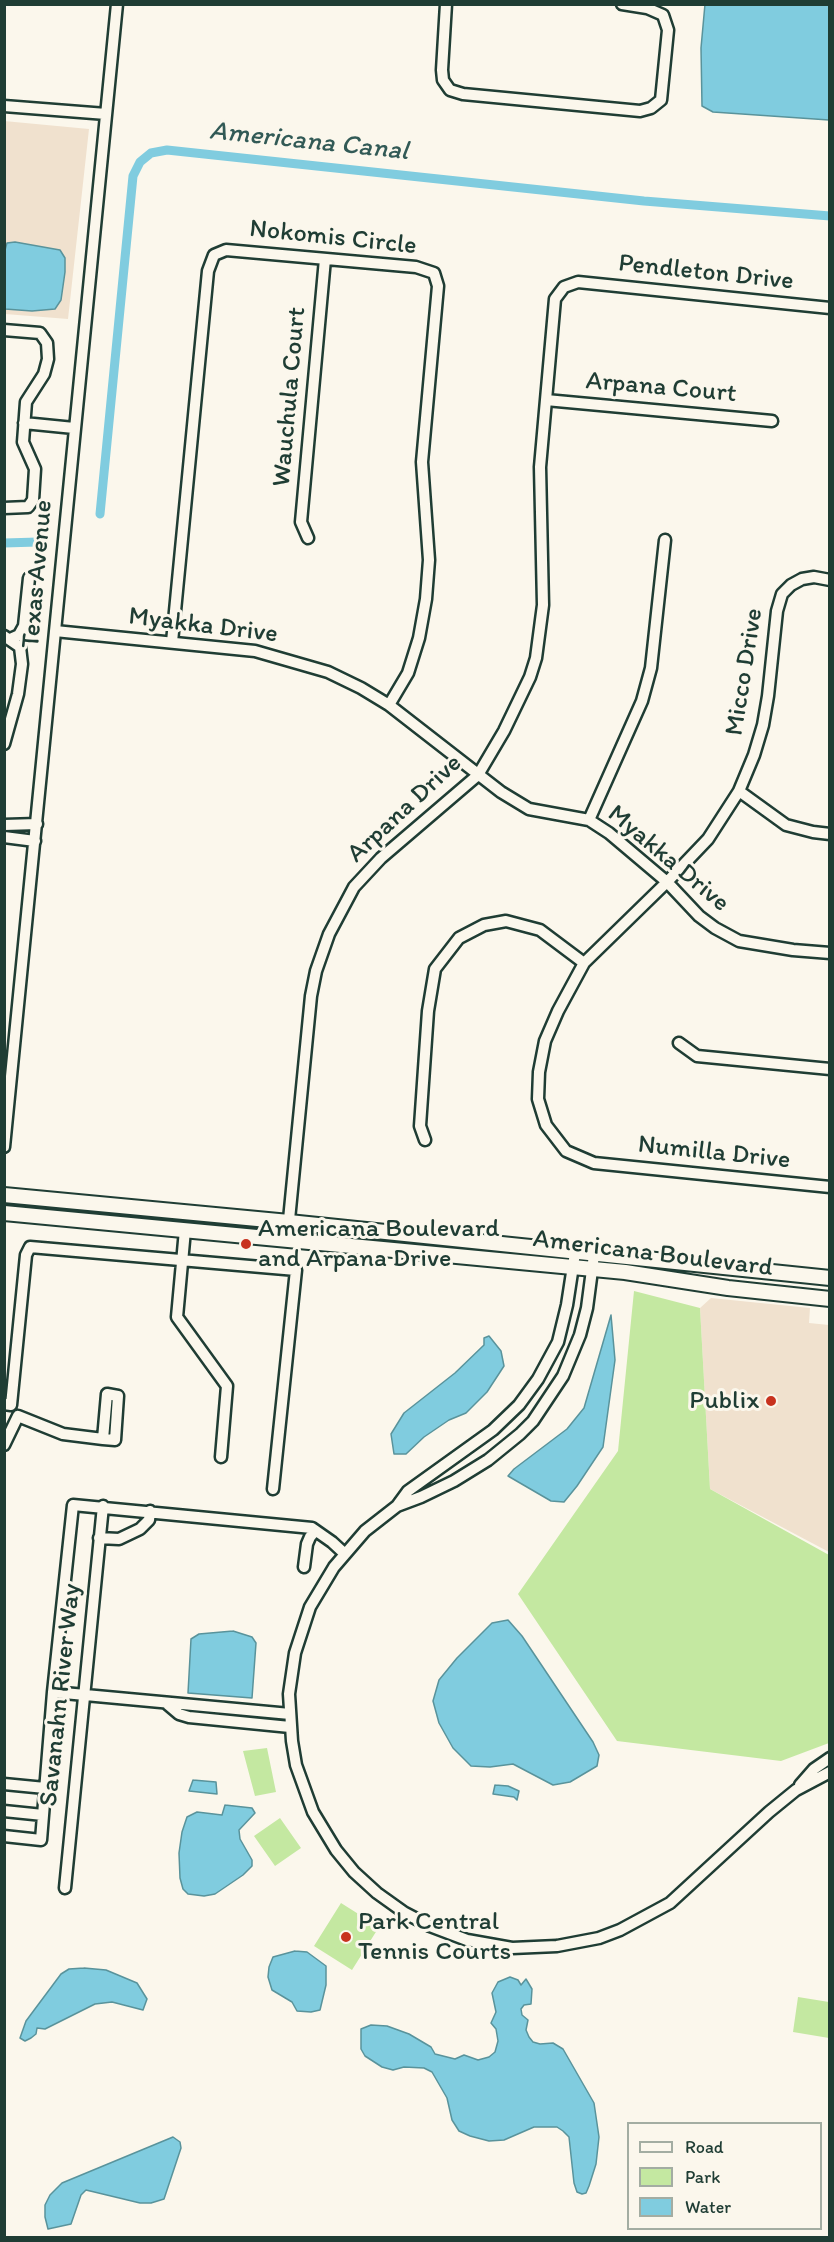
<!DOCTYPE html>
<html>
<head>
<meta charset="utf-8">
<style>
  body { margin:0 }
  #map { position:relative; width:834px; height:2242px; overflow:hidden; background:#fbf7ec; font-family:Itim,sans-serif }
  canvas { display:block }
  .frame { position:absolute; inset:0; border:6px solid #1f3d34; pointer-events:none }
  .legend { position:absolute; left:627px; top:2122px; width:195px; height:108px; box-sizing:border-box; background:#fbf7ec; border:2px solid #a3ada2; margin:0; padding:8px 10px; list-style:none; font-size:18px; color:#1f3d34 }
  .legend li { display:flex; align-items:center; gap:12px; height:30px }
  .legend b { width:30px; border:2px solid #a3ada2 }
</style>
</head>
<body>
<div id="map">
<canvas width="834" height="2242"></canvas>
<div class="frame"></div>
<ul class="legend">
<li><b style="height:8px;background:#fbf7ec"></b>Road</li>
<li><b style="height:16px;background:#c4e8a1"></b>Park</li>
<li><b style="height:16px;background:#80ccdf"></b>Water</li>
</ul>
</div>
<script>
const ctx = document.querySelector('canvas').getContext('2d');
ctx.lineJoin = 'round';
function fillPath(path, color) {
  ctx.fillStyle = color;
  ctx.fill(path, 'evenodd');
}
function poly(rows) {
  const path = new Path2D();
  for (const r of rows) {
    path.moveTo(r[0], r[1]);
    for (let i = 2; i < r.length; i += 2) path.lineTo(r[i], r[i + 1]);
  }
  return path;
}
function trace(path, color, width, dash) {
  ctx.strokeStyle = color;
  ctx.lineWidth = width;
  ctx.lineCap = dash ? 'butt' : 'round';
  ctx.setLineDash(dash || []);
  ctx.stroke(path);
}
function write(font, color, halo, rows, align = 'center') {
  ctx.font = font + ' Itim,sans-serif';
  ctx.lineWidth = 6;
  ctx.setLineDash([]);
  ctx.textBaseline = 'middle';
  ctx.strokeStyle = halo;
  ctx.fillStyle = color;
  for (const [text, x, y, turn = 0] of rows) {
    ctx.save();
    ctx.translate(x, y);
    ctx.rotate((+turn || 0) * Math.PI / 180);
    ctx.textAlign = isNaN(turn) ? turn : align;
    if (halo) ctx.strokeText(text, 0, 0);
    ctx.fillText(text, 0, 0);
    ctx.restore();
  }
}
fillPath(poly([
  [4,121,89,129,68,319,5,314],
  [711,1298,810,1308,809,1323,829,1325,829,1552,710,1489,700,1308]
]), '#f0e1ce');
fillPath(poly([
  [634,1291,700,1308,710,1489,829,1555,829,1743,781,1761,617,1741,518,1594,618,1451],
  [267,1748,276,1792,255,1796,243,1751],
  [280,1818,301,1848,275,1866,254,1836],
  [341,1903,379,1927,352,1970,314,1946],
  [798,1997,829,2002,829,2038,793,2032]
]), '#c4e8a1');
const water = poly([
  [705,4,829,5,829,120,713,112,702,106,701,48,705,4],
  [15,242,60,250,65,258,65,272,61,300,55,309,32,311,5,309,5,250,7,243,15,242],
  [611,1315,615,1360,603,1447,577,1486,564,1502,551,1501,508,1476,514,1469,567,1429,584,1408,611,1315],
  [489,1336,501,1351,504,1366,487,1392,466,1413,449,1420,424,1437,406,1454,394,1454,391,1434,404,1413,455,1373,484,1345,484,1338,489,1336],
  [508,1620,522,1636,593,1742,599,1755,597,1766,570,1782,553,1785,513,1764,490,1767,471,1766,453,1748,439,1723,433,1701,439,1680,457,1658,492,1623,508,1620],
  [233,1631,252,1637,256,1643,252,1698,188,1693,191,1639,199,1634,233,1631],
  [193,1780,216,1782,217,1794,189,1791,193,1780],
  [495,1785,508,1786,519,1791,517,1800,514,1797,493,1794,495,1785],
  [225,1805,252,1808,255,1813,239,1830,240,1839,252,1860,252,1866,243,1875,215,1894,204,1896,188,1894,183,1889,180,1878,179,1853,182,1832,187,1817,197,1812,222,1815,225,1805],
  [295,1951,307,1952,326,1966,326,1985,320,2010,311,2012,297,2011,292,2002,272,1990,268,1977,269,1967,273,1957,295,1951],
  [84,1968,106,1970,137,1983,147,1999,143,2010,112,2002,95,2004,45,2029,37,2028,36,2034,31,2038,25,2041,20,2038,26,2021,61,1974,69,1969,84,1968],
  [510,1977,518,1980,521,1985,526,1979,532,1989,531,2004,524,2005,521,2009,522,2015,528,2020,526,2030,529,2037,533,2042,540,2044,553,2043,563,2049,594,2103,599,2137,596,2164,589,2186,586,2193,582,2194,577,2192,574,2183,569,2137,563,2131,557,2127,534,2127,504,2140,489,2141,470,2136,459,2131,452,2120,447,2098,432,2072,424,2068,404,2067,393,2070,382,2067,365,2056,361,2049,361,2029,371,2025,387,2026,409,2034,431,2047,435,2054,455,2059,464,2055,478,2060,489,2057,495,2052,498,2041,496,2029,491,2023,496,2012,492,1993,498,1982,510,1977],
  [173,2137,180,2142,181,2148,164,2199,151,2203,140,2203,86,2190,81,2195,71,2224,48,2229,45,2217,45,2205,50,2195,62,2183,173,2137]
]);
fillPath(water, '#80ccdf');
trace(water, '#59939b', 1.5);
trace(poly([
  [100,514,133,176,140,162,151,153,167,150,644,201,830,216],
  [4,543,38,542]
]), '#80ccdf', 9);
const minor = poly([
  [446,4,442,70,443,80,450,90,463,94,640,111,651,108,661,100,668,30,663,15,647,8,622,4],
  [4,106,106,114],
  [4,330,40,333,47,343,48,359,44,374,26,402,23,442,35,469,33,500,28,507,4,508],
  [546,400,772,421],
  [24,423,74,428],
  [308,538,301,522,325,259],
  [830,580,814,577,802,579,791,585,782,594,777,611,768,696,763,725,754,755,739,791,708,839,667,882,584,963,558,1011,545,1041,539,1072,538,1099,546,1125,566,1151,594,1163,830,1187],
  [55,631,255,651,328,672,361,688,389,705,501,792,529,809,589,820,609,833,667,882,699,916,715,928,739,941,793,950,830,953],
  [4,636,20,647,22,664,18,694,4,744],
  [10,639,19,635,24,626,29,578],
  [172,642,208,271,214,255,226,250,416,267,434,273,438,286,422,462,429,560,426,599,419,638,408,673,389,705],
  [739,791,786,825,813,832,830,834],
  [589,820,642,701,651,668,665,540],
  [4,825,37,824],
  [4,837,35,841],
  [679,1043,697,1056,830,1069],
  [425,1140,420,1126,428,1011,435,969,459,938,484,925,506,921,540,930,584,963],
  [4,1147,117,4],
  [185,1230,177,1317,227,1386,221,1457],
  [287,1240,311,996,316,971,329,934,354,887,381,858,478,775,504,731,530,677,536,658,543,605,540,467,555,299,564,287,578,282,830,308],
  [575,1253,567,1305,558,1342,538,1379,519,1405,493,1430,408,1491,397,1506,365,1531,334,1567,310,1607,295,1653,289,1694,292,1741,296,1765,313,1812,336,1850,354,1872,377,1893,405,1913,430,1926,467,1940,512,1948,557,1946,599,1938,620,1930,670,1903,769,1812,796,1790,830,1772],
  [4,1404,11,1405,26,1255,30,1247,296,1270,273,1489],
  [4,1445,18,1416,63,1434,103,1439,115,1440,118,1396,107,1394,103,1439],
  [397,1506,421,1497,454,1481,488,1460,520,1434,533,1421,563,1376,580,1335,587,1308,594,1255],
  [99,1538,119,1539,140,1529,149,1520,150,1511],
  [304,1567,307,1544,310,1537,315,1531],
  [53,1692,290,1714],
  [166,1703,179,1714,189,1717,290,1727],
  [4,1784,45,1788],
  [800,1785,814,1769,830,1758],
  [4,1811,43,1815],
  [4,1836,41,1840,53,1692,73,1505,312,1528,332,1542,345,1554],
  [65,1888,103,1506]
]);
const major = poly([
  [4,1195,289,1222,830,1278],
  [4,1213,625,1272,728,1288,830,1299]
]);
trace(minor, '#1f3d34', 15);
trace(major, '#1f3d34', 18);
trace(minor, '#fbf7ec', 10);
trace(major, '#fbf7ec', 14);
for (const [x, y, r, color] of [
  [246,1244,6,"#c8321e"],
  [771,1401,6,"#c8321e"],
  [346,1937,6,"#c8321e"]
]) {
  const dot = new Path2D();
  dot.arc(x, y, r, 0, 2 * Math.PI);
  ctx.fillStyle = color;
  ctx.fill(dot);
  trace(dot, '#fbf7ec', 2);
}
write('26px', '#1f3d34', '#fbf7ec', [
  ["Nokomis Circle",333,238,6],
  ["Pendleton Drive",706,273,6],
  ["Arpana Court",661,388,5],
  ["Wauchula Court",290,397,-85],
  ["Texas Avenue",38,574,-85],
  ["Myakka Drive",203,626,7],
  ["Micco Drive",745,672,-81],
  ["Arpana Drive",405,809,-43],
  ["Myakka Drive",668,859,40],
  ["Numilla Drive",714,1153,6],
  ["Americana Boulevard",653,1254,7],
  ["Savanahn River Way",61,1695,-84]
]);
write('26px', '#1f3d34', '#fbf7ec', [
  ["Americana Boulevard",258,1229],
  ["and Arpana Drive",258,1259],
  ["Publix",759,1401,"right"],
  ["Park Central",358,1922],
  ["Tennis Courts",358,1952]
], 'left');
write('italic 27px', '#325a56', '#fbf7ec', [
  ["Americana Canal",309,142,6]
]);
</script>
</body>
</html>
